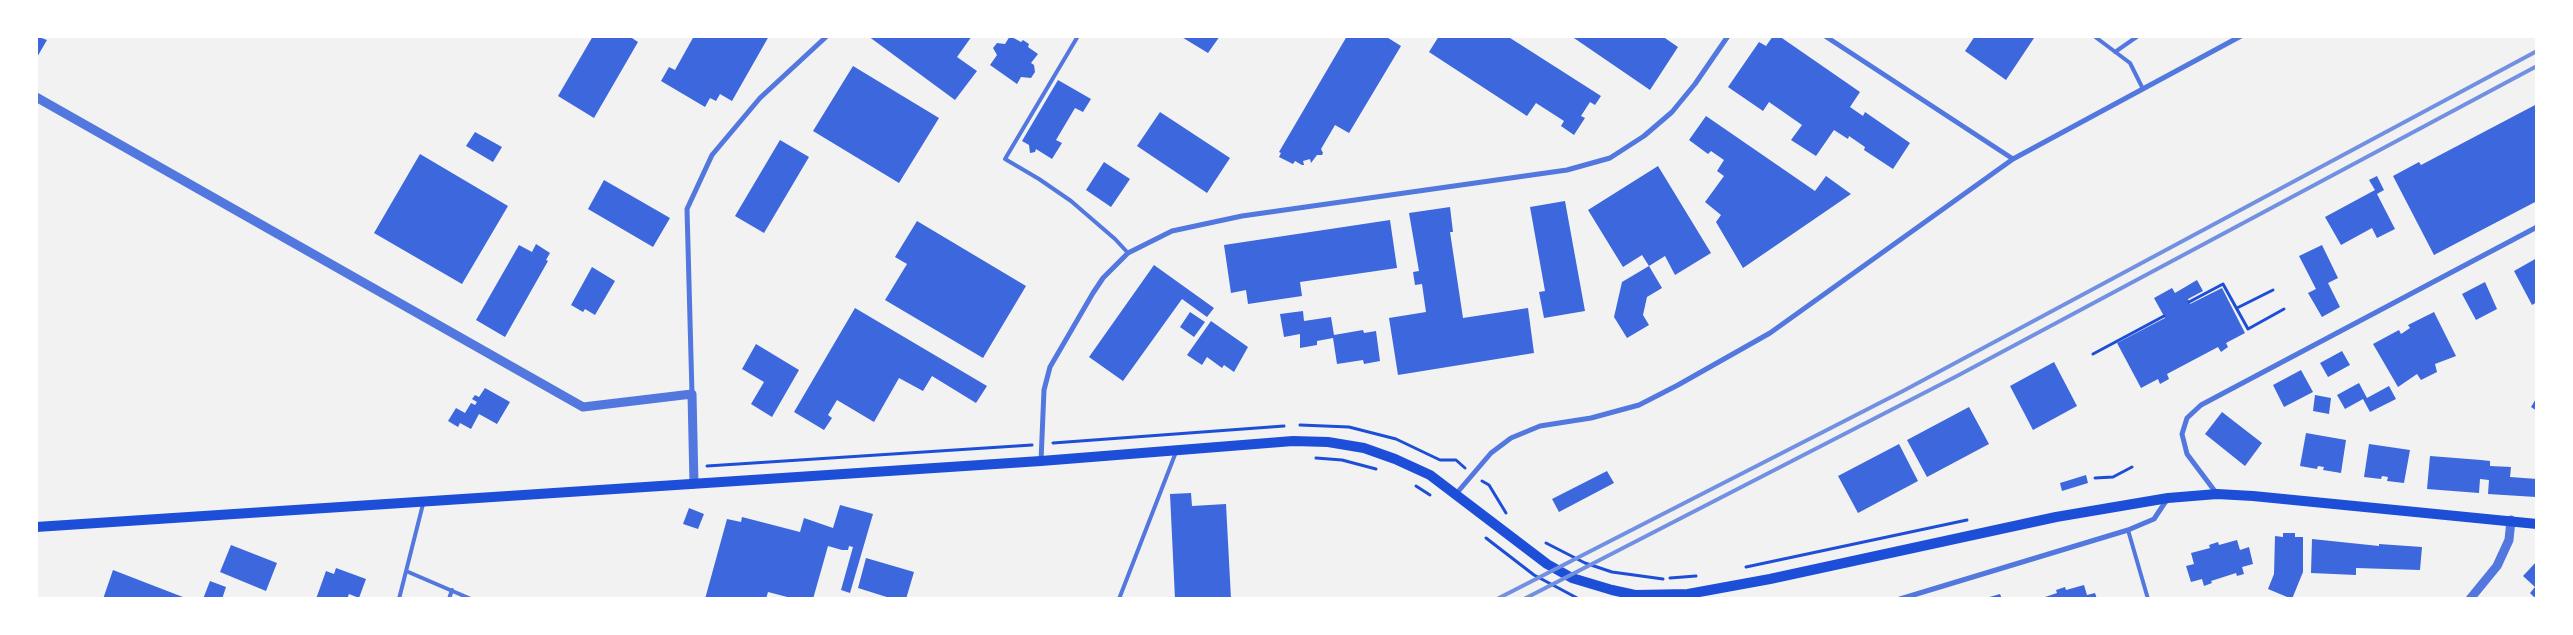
<!DOCTYPE html>
<html>
<head>
<meta charset="utf-8">
<style>
  body { margin:0 }
  #map { position:relative; width:2573px; height:635px; overflow:hidden; background:#f2f2f2; font-family:"Roboto Condensed",sans-serif }
  canvas { display:block }
  .frame { position:absolute; inset:0; border:38px solid #fff; pointer-events:none }
</style>
</head>
<body>
<div id="map">
<canvas width="2573" height="635"></canvas>
<div class="frame"></div>
</div>
<script>
const ctx = document.querySelector('canvas').getContext('2d');
ctx.lineJoin = 'round';
function fillPath(path, color) {
  ctx.fillStyle = color;
  ctx.fill(path, 'evenodd');
}
function poly(rows) {
  const path = new Path2D();
  for (const r of rows) {
    path.moveTo(r[0], r[1]);
    for (let i = 2; i < r.length; i += 2) path.lineTo(r[i], r[i + 1]);
  }
  return path;
}
function trace(path, color, width, dash) {
  ctx.strokeStyle = color;
  ctx.lineWidth = width;
  ctx.lineCap = dash ? 'butt' : 'round';
  ctx.setLineDash(dash || []);
  ctx.stroke(path);
}
fillPath(poly([
  [36,36,47,40,36,59],
  [593,36,629,36,638,42,594,118,558,96],
  [694,36,769,36,732,101,720,94,716,101,710,98,705,107,661,81,669,67,675,70],
  [868,36,972,36,957,57,977,71,955,100],
  [1010,36,1021,42,1023,40,1029,44,1028,47,1038,54,1031,63,1034,65,1035,72,1031,78,1021,77,1017,84,990,65,997,55,993,48,997,43,1005,44],
  [1180,36,1220,36,1208,53],
  [1347,36,1385,36,1401,46,1349,133,1335,125,1321,149,1323,153,1322,155,1317,155,1311,163,1310,159,1303,161,1304,165,1302,165,1295,161,1293,164,1279,157,1281,153,1279,152],
  [1439,36,1507,36,1601,96,1595,105,1590,102,1581,116,1585,118,1574,135,1561,126,1564,121,1536,103,1527,116,1429,52],
  [1571,36,1662,36,1678,47,1650,90],
  [1773,36,1779,36,1860,92,1850,107,1863,116,1865,112,1910,143,1893,169,1864,150,1865,147,1849,136,1848,139,1834,130,1816,156,1791,140,1802,125,1769,102,1763,111,1728,87,1759,42,1766,46],
  [1975,36,2031,36,2034,38,2006,80,1965,51],
  [853,66,939,118,899,183,813,131],
  [1058,80,1091,99,1083,112,1075,108,1056,140,1062,143,1052,159,1036,149,1035,152,1030,153,1029,145,1022,141],
  [2537,104,2537,201,2434,255,2393,176,2419,162,2421,165],
  [1160,112,1230,158,1207,193,1137,146],
  [1706,116,1815,191,1826,176,1851,194,1743,268,1716,222,1721,215,1705,202,1724,176,1717,171,1724,160,1711,151,1708,154,1689,140],
  [475,132,502,147,493,162,466,146],
  [780,140,809,157,764,233,735,216],
  [420,154,508,206,462,284,374,233],
  [1104,162,1130,179,1111,207,1086,190],
  [1658,166,1711,253,1675,275,1665,256,1649,266,1642,255,1623,267,1588,210],
  [2377,176,2384,190,2377,194,2395,229,2377,238,2372,228,2341,245,2325,217,2375,190,2369,180],
  [604,180,670,218,653,247,588,209],
  [1565,201,1585,311,1544,318,1539,292,1545,291,1530,207],
  [1450,207,1453,232,1450,232,1463,318,1528,308,1534,353,1398,375,1389,318,1426,312,1422,284,1415,285,1413,272,1419,271,1409,213],
  [1390,220,1397,268,1300,282,1302,296,1248,304,1246,290,1231,293,1224,245],
  [917,221,1026,286,983,358,885,300,907,264,895,257],
  [536,244,550,253,546,260,548,261,505,337,476,320,519,245,532,252],
  [2322,245,2338,278,2328,283,2340,307,2322,317,2308,293,2316,289,2299,256],
  [2537,258,2537,302,2532,305,2514,271],
  [1154,265,1214,308,1207,317,1182,299,1123,381,1089,357],
  [1649,266,1662,288,1647,297,1643,315,1649,325,1627,338,1614,317,1622,282],
  [592,267,615,281,595,315,585,309,583,312,571,305],
  [2197,280,2203,291,2188,299,2190,304,2222,288,2245,333,2226,343,2228,347,2221,352,2218,347,2167,374,2169,379,2160,384,2158,379,2141,388,2117,343,2165,318,2154,298,2172,288,2175,293],
  [2485,282,2497,309,2476,320,2462,294],
  [855,308,987,386,976,403,932,376,923,391,899,378,874,422,837,400,828,415,832,418,824,430,794,412],
  [1303,311,1304,321,1331,317,1334,335,1363,330,1364,333,1376,331,1380,361,1364,364,1363,360,1337,364,1333,338,1317,341,1317,345,1300,348,1300,334,1284,337,1280,314],
  [1190,312,1205,322,1194,337,1180,327],
  [2434,312,2456,356,2435,364,2437,372,2421,380,2417,374,2398,387,2373,344,2399,330,2401,334,2410,328,2408,325],
  [1211,321,1248,347,1234,372,1224,365,1222,368,1207,357,1202,365,1187,355],
  [756,344,799,370,772,417,751,404,764,382,742,369],
  [2342,351,2350,365,2328,377,2320,363],
  [2054,362,2077,406,2033,430,2010,386],
  [2301,370,2313,392,2284,407,2273,385],
  [2359,383,2367,398,2389,386,2396,399,2370,412,2363,399,2345,409,2337,395],
  [485,388,510,402,497,424,479,414,471,429,460,423,458,427,448,421,456,408,465,413,471,403,475,405,477,402,472,399,475,395,479,397],
  [2315,395,2331,398,2329,414,2313,411],
  [2537,397,2537,411,2531,407],
  [1969,407,1989,444,1927,477,1907,440],
  [2222,412,2262,443,2245,466,2205,434],
  [2306,433,2346,440,2341,473,2323,470,2324,467,2318,466,2317,469,2300,466],
  [1899,444,1918,481,1858,513,1838,476],
  [2369,444,2410,450,2404,483,2387,481,2388,477,2382,476,2381,479,2364,477],
  [2430,456,2481,460,2490,461,2490,466,2511,467,2510,477,2537,479,2536,497,2488,494,2489,480,2480,479,2479,493,2427,489],
  [1607,471,1614,483,1559,512,1552,499],
  [2086,475,2088,483,2062,491,2060,483],
  [1191,493,1192,506,1226,504,1231,599,1175,599,1170,494],
  [840,505,873,514,850,593,841,590,853,547,849,546,848,550,842,550,828,546,813,599,795,599,768,592,766,599,705,599,727,519,741,522,742,517,800,532,804,518,833,528],
  [689,508,704,514,698,529,683,524],
  [2283,533,2295,533,2295,537,2303,537,2303,572,2292,599,2268,589,2274,574,2275,536,2283,537],
  [2312,539,2379,546,2379,544,2422,547,2420,570,2356,568,2356,575,2311,573],
  [2237,540,2240,550,2249,547,2253,564,2242,567,2244,574,2237,576,2236,573,2211,581,2212,583,2204,586,2202,579,2191,582,2186,566,2194,564,2191,553,2210,548,2209,545,2218,542,2219,545],
  [231,545,277,563,266,591,220,572],
  [866,558,914,572,906,599,893,599,858,588],
  [2537,561,2537,599,2536,599,2530,593,2535,587,2523,576],
  [336,568,366,579,359,598,349,594,347,599,316,599,326,571,334,574],
  [113,570,188,599,103,599],
  [210,581,226,587,222,599,203,599],
  [2084,585,2087,595,2095,593,2097,599,2039,599,2057,593,2056,590,2065,587,2066,590],
  [2000,594,2002,599,1986,599,1986,598]
]), '#3d67dc');
trace(poly([
  [2189,302,2223,284,2248,329,2284,309],
  [2237,308,2273,290],
  [2093,354,2164,316],
  [1300,425,1349,427,1396,439,1440,460,1456,460,1465,468],
  [1053,443,1284,426],
  [1316,458,1342,460,1376,469],
  [707,466,1032,445],
  [2095,478,2113,477,2132,467],
  [1482,481,1489,485,1506,513],
  [1416,486,1430,495],
  [1486,538,1534,575,1579,599],
  [1546,543,1585,563,1612,572,1663,579],
  [1746,567,1967,520],
  [1670,578,1696,576]
]), '#1d4ed8', 3);
trace(poly([
  [1078,36,1005,159,1039,179,1071,201,1115,239,1128,253],
  [2094,36,2130,63,2143,89],
  [2115,52,2138,36],
  [2128,530,2148,599],
  [406,571,471,599],
  [399,599,423,504],
  [449,599,452,590],
  [1119,599,1176,452]
]), '#5277de', 4);
trace(poly([
  [1825,36,2013,159],
  [692,394,687,209,712,155,760,98,827,36],
  [1041,461,1044,390,1050,367,1093,293,1103,278,1128,253,1172,231,1242,216,1567,170,1610,158,1644,136,1672,112,1695,84,1728,36],
  [1456,494,1491,453,1511,438,1540,426,1591,418,1639,405,1678,385,1770,333,2013,159,2241,36],
  [2217,494,2187,454,2182,434,2187,418,2201,405,2537,227],
  [1900,599,2128,530,2154,519,2168,498]
]), '#5277de', 5);
trace(poly([
  [36,97,583,407,692,394,694,484],
  [2470,599,2497,566,2509,540,2511,520]
]), '#5277de', 9);
trace(poly([
  [36,527,1041,461,1293,441,1328,442,1364,448,1395,459,1430,475,1547,564,1572,578,1612,590,1635,595,1688,594,1770,579,2056,517,2168,498,2217,494,2253,496,2537,524]
]), '#1d4ed8', 10);
trace(poly([
  [1497,599,1903,391,2537,51],
  [1524,599,1957,376,2537,66]
]), '#7290e2', 4);
</script>
</body>
</html>
